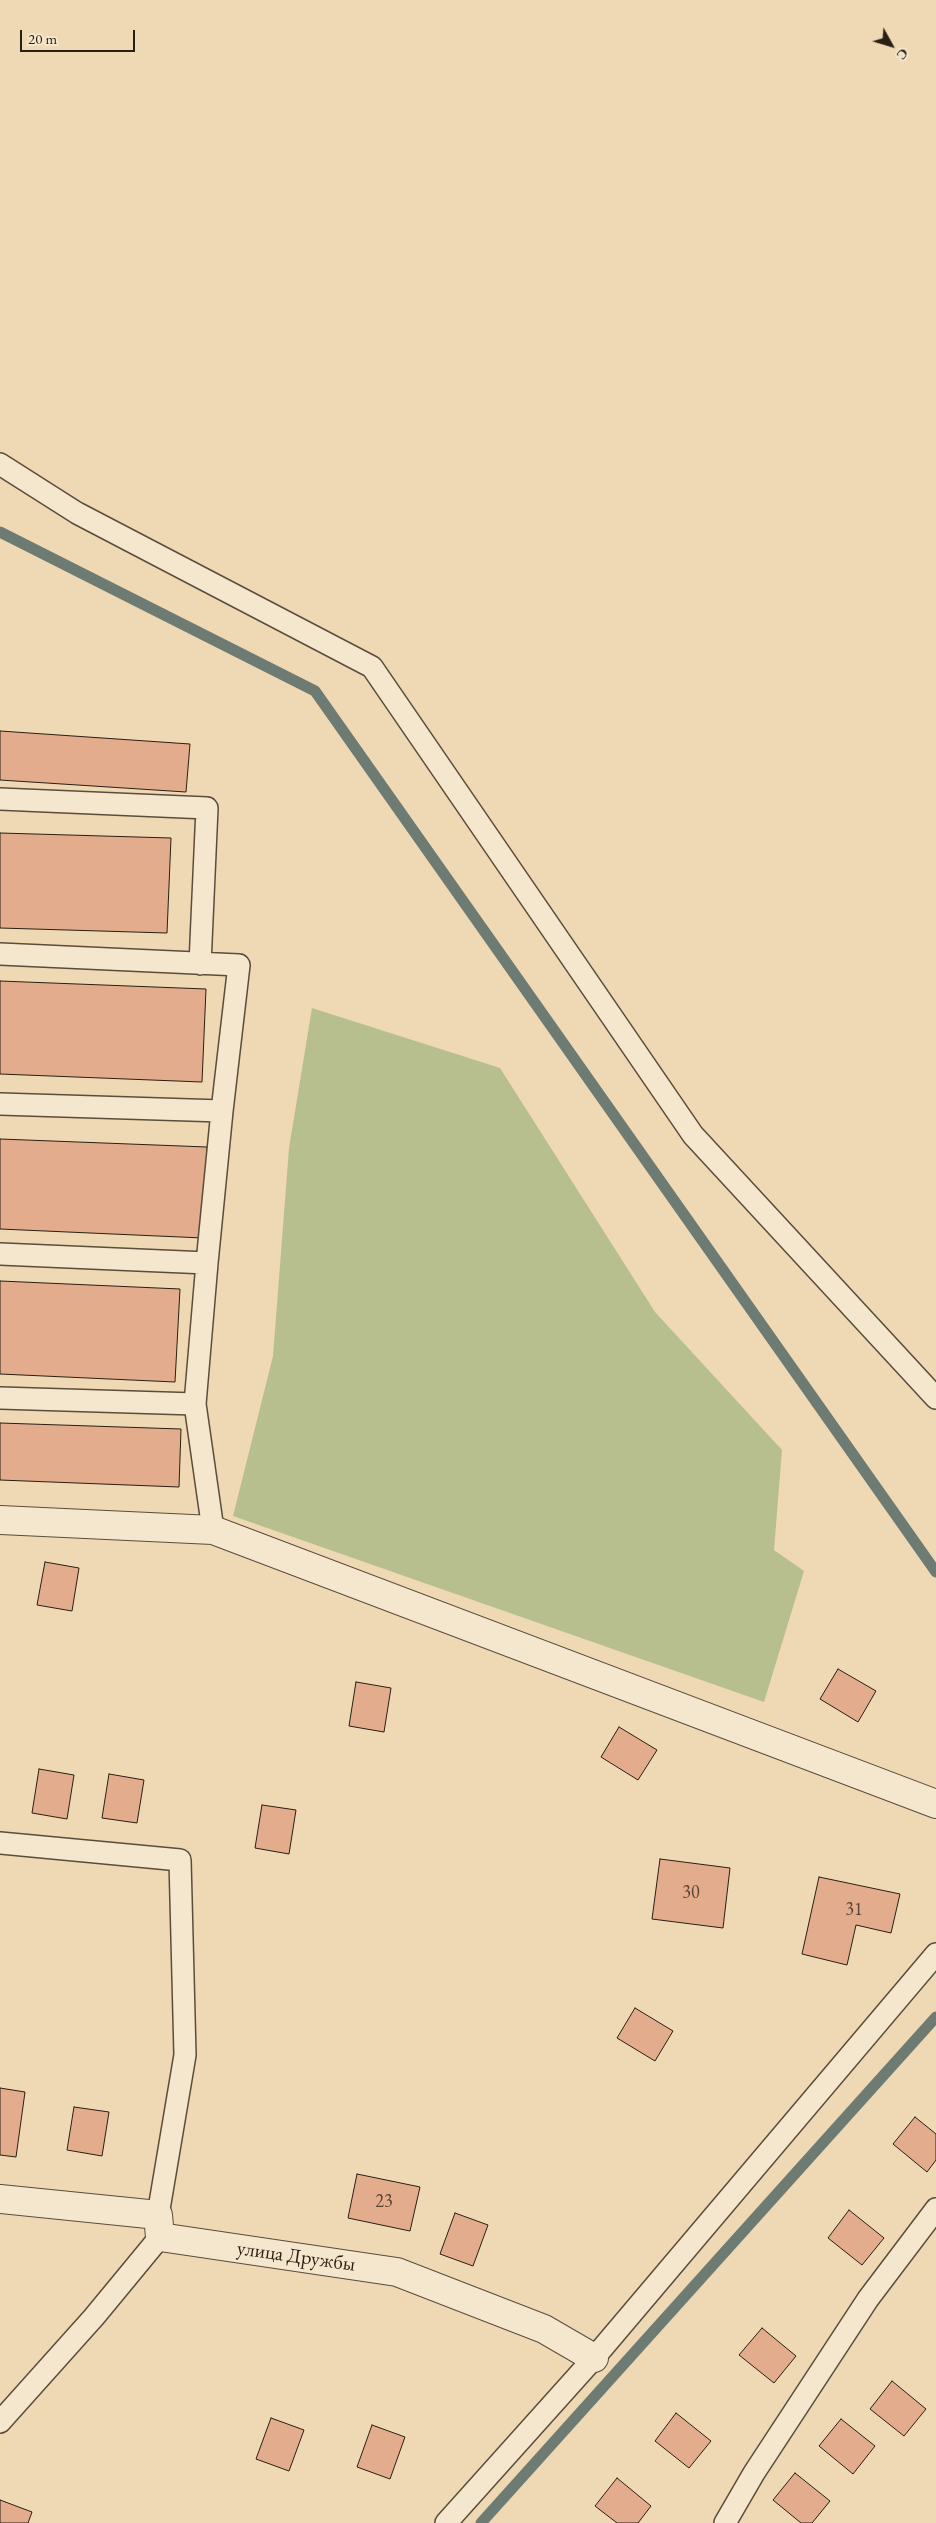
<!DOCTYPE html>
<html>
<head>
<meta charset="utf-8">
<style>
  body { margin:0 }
  #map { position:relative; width:936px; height:2523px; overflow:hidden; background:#efd8b4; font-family:"EB Garamond",serif }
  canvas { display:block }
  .north { position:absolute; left:866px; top:20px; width:50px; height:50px; -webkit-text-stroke:4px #f5e6ce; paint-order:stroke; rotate:129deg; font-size:14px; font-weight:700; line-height:20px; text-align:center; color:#291f13 }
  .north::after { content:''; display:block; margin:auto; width:18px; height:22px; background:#291f13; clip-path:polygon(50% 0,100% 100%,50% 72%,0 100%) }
  .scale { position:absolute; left:20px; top:30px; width:115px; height:22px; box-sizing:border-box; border:2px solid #291f13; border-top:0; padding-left:6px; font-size:15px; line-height:18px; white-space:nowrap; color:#291f13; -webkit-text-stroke:4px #f5e6ce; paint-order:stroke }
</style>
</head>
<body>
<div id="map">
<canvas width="936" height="2523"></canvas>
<div class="north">С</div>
<div class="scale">20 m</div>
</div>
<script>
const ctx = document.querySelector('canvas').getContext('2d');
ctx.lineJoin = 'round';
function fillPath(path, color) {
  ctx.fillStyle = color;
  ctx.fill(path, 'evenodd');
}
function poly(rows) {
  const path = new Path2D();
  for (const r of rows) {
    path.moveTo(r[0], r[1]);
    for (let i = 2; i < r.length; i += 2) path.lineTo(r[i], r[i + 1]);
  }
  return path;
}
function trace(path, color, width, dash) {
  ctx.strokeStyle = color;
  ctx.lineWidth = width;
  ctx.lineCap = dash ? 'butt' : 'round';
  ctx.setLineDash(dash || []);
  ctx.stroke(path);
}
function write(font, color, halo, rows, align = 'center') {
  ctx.font = font + ' "EB Garamond",serif';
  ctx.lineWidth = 4;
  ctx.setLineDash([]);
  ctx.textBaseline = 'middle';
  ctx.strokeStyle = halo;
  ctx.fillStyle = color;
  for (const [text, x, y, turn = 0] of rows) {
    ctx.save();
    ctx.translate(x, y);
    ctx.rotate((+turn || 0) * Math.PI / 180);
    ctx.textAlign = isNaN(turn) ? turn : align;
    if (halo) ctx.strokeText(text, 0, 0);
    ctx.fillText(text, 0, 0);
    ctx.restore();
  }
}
fillPath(poly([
  [312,1008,500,1068,655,1312,782,1450,774,1550,804,1571,764,1702,233,1516,273,1356,289,1148]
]), '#b8bf8e');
trace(poly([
  [0,532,315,691,936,1572],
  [481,2523,936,2017]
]), '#6d7b72', 11);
const building = poly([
  [0,731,190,744,186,792,0,780,0,731],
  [0,833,171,838,167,933,0,928,0,833],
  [0,981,206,989,202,1082,0,1074,0,981],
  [0,1139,207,1147,203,1238,0,1229,0,1139],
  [0,1281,180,1289,175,1382,0,1374,0,1281],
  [0,1423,181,1429,179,1487,0,1480,0,1423],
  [45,1562,79,1568,72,1611,37,1605,45,1562],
  [838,1669,876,1691,858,1722,820,1699,838,1669],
  [356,1682,391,1688,384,1732,349,1726,356,1682],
  [619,1727,657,1750,638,1780,601,1757,619,1727],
  [39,1769,74,1775,67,1819,32,1813,39,1769],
  [109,1774,144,1780,137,1823,102,1818,109,1774],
  [262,1805,296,1810,289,1854,255,1848,262,1805],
  [660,1859,730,1868,723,1928,652,1919,660,1859],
  [819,1877,900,1894,891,1933,856,1925,847,1965,802,1954,819,1877],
  [635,2008,673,2031,655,2061,617,2038,635,2008],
  [0,2088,25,2092,16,2157,0,2155,0,2088],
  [74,2107,109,2112,102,2156,67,2150,74,2107],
  [915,2117,936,2134,936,2160,927,2172,893,2144,915,2117],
  [357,2174,420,2187,410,2231,348,2218,357,2174],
  [849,2210,884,2238,862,2265,828,2238,849,2210],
  [455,2213,488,2225,473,2266,440,2254,455,2213],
  [762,2328,796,2356,774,2383,739,2355,762,2328],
  [892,2381,926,2409,904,2436,870,2409,892,2381],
  [676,2413,711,2441,689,2468,655,2441,676,2413],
  [271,2418,304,2430,289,2471,256,2459,271,2418],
  [841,2419,875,2446,853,2474,819,2446,841,2419],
  [372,2425,405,2437,390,2479,357,2467,372,2425],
  [795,2473,830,2501,812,2523,801,2523,773,2500,795,2473],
  [617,2478,651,2506,638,2523,617,2523,595,2506,617,2478],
  [0,2500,32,2512,28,2523,0,2523,0,2500]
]);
fillPath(building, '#e3ad8d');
trace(building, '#291f13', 1);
const lane = poly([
  [0,464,77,513,372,667,693,1135,936,1398],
  [0,799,207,808,200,964],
  [0,954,239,965,222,1111,0,1104],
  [0,1254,207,1263,222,1111],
  [0,1398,195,1404,207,1263],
  [195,1404,213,1530],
  [0,1843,180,1860,185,2055,158,2215],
  [0,2422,94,2317,160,2237],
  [446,2523,594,2358,936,1954],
  [725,2523,754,2473,868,2299,936,2209]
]);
const street = poly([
  [0,1520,213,1530,936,1804],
  [0,2199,158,2215,160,2237,397,2272,544,2329,594,2358]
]);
trace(lane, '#5a4d3b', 24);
trace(street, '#5a4d3b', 30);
trace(lane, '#f5e6ce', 21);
trace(street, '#f5e6ce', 28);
write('18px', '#584232', null, [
  ["30",691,1893],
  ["31",854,1910],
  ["23",384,2202]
]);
write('20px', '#291f13', '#f5e6ce', [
  ["улица Дружбы",296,2257,8]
]);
</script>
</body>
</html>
